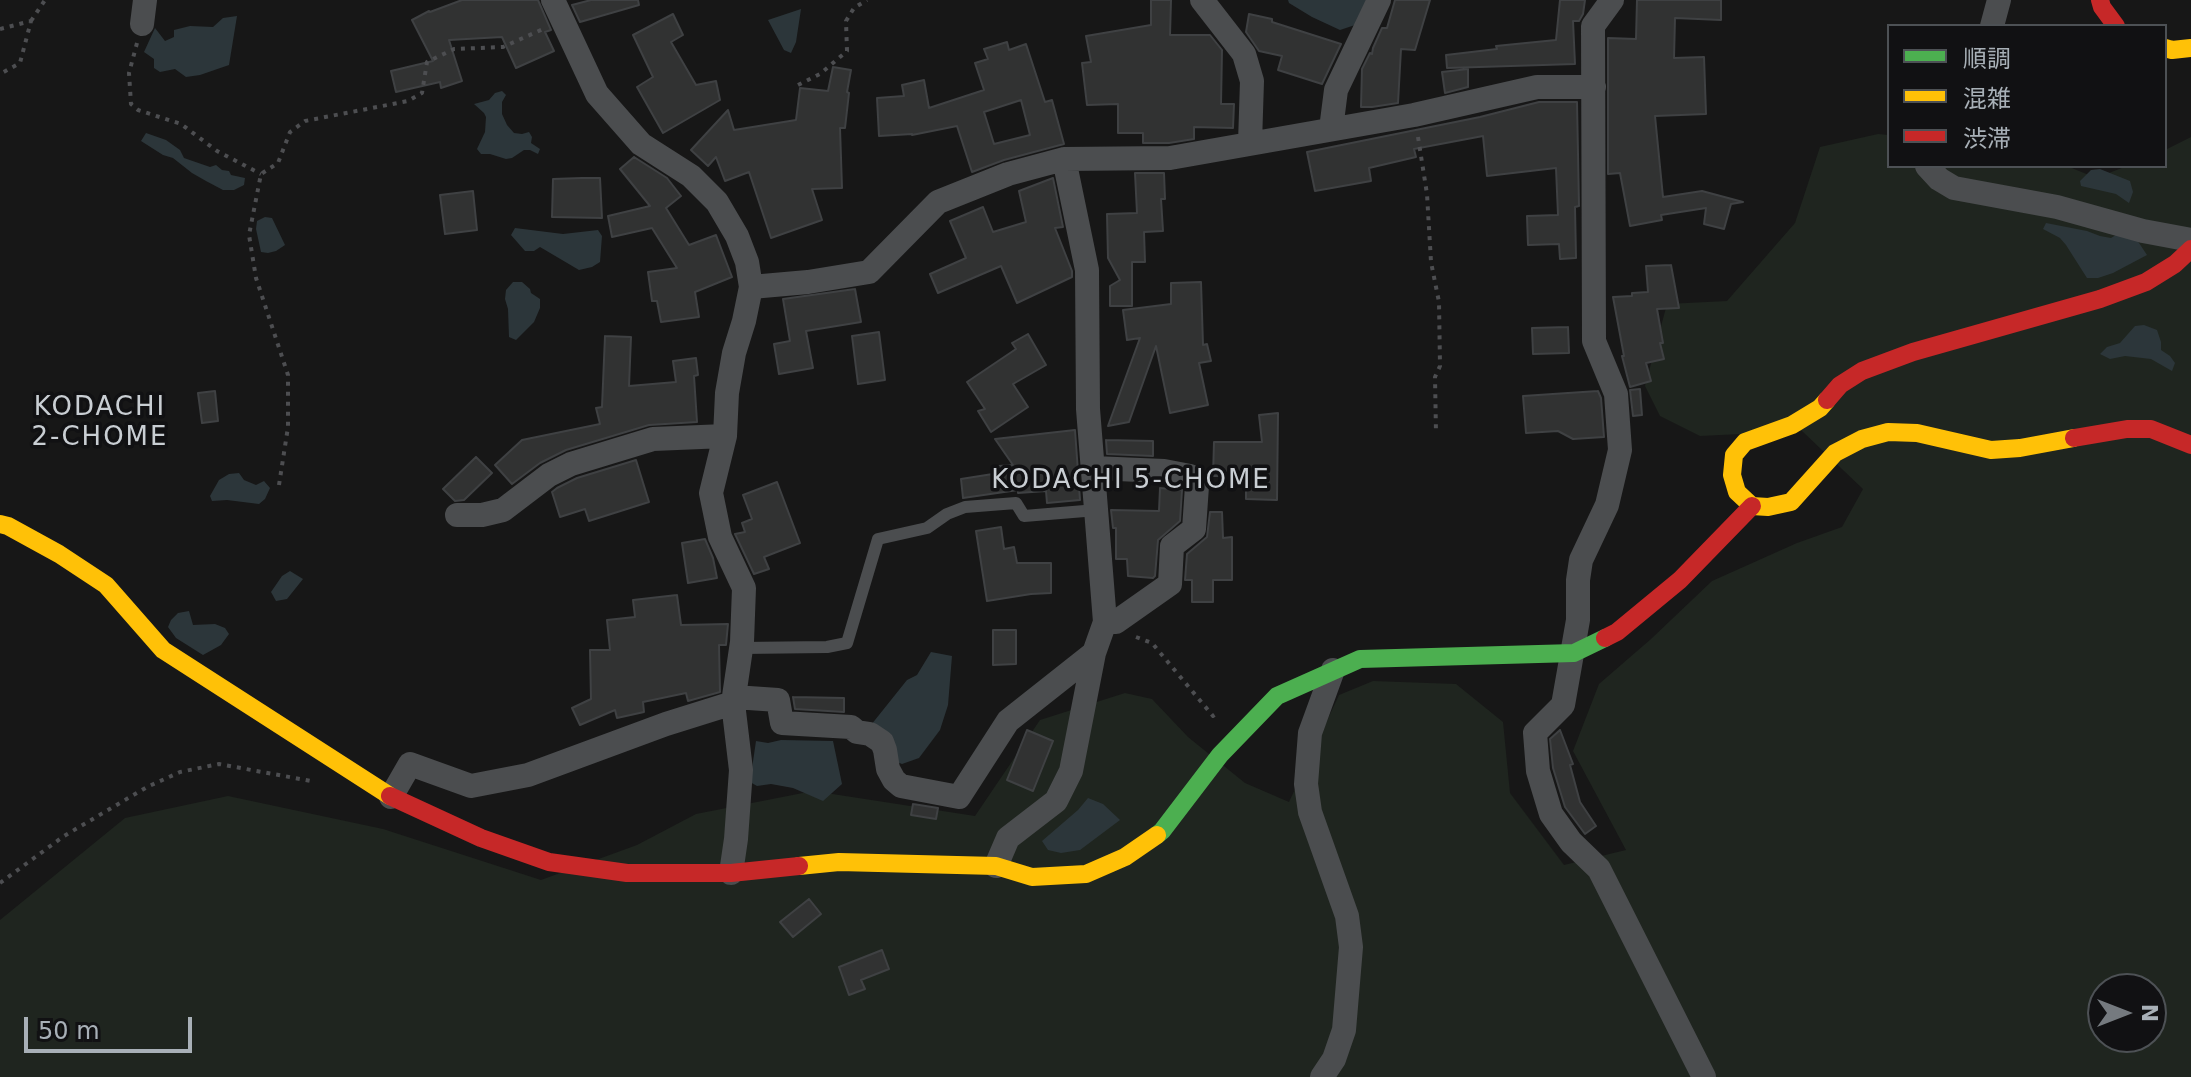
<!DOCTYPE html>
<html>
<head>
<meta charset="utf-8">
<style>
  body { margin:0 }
  #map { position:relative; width:2191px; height:1077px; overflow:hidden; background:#171717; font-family:"DejaVu Sans","Noto Sans JP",sans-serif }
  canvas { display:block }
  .legend { position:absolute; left:1887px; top:24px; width:280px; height:144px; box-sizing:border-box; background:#111113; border:2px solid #4d5155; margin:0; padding:10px 14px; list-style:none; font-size:24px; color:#a8b0b7 }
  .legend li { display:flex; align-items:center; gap:16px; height:40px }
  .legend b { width:40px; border:2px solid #4d5155 }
  .north { position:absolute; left:2087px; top:973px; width:80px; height:80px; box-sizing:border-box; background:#111113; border:2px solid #4d5155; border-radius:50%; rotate:90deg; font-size:22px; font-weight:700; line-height:32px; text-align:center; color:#a8b0b7 }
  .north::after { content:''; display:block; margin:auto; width:28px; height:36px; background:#757a7f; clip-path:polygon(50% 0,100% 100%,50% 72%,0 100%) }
  .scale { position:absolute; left:24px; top:1017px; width:168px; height:36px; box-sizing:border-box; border:4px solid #a8b0b7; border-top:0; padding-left:10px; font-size:24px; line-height:28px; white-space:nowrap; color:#a8b0b7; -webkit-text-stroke:6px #111113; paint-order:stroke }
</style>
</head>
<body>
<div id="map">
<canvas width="2191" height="1077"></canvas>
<ul class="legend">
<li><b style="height:10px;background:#4caf50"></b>順調</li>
<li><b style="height:10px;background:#ffc107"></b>混雑</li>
<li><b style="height:10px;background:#c62828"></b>渋滞</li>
</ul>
<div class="north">N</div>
<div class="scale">50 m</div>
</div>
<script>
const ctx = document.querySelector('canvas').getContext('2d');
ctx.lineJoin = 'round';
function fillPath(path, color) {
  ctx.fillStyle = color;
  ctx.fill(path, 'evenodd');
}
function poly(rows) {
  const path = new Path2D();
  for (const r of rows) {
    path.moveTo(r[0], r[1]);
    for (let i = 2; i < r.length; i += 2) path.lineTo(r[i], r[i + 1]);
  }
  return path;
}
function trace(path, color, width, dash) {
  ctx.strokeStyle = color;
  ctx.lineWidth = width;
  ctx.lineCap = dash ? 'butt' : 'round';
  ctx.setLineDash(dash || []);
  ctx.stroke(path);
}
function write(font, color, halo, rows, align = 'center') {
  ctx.font = font + ' "DejaVu Sans",sans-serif';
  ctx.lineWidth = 7;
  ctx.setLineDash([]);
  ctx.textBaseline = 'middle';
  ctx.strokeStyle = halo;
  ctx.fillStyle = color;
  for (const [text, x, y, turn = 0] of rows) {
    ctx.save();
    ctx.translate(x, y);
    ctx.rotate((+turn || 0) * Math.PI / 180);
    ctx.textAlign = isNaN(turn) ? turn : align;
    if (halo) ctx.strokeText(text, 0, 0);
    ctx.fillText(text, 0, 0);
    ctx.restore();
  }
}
fillPath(poly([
  [1878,134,1889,135,1889,166,2067,166,2096,178,2127,166,2165,166,2165,150,2191,137,2191,1077,0,1077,0,920,125,818,228,796,383,829,541,880,637,845,696,814,813,791,975,816,1040,720,1125,693,1152,699,1188,737,1245,783,1289,802,1339,695,1373,681,1456,684,1503,722,1510,793,1564,865,1626,850,1573,751,1599,684,1651,639,1712,581,1797,543,1842,527,1863,489,1802,431,1700,436,1660,416,1645,386,1667,304,1727,301,1795,223,1820,147],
  [2103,989,2151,989,2151,1037,2103,1037]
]), '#1f251f');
fillPath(poly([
  [1288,0,1368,0,1355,25,1340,30,1312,17,1289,3],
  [801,9,796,42,791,53,784,50,768,20],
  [237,16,229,65,200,75,186,77,175,69,160,72,154,68,154,59,144,52,155,28,165,41,174,37,174,30,190,26,213,27,223,18],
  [502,91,506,95,502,102,502,114,507,125,514,133,522,134,529,132,532,137,531,143,540,149,538,154,530,150,524,150,512,158,506,159,490,154,481,154,477,149,485,132,486,117,484,113,474,104,489,100,495,93],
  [146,133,166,140,180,150,184,158,210,167,216,165,222,170,229,171,231,175,245,178,244,185,234,190,223,190,206,181,192,173,173,158,163,155,141,141],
  [2100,169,2130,181,2133,192,2129,203,2116,194,2081,186,2080,181,2091,170],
  [265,217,272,218,285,245,276,251,268,253,261,252,256,229,257,221],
  [2046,223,2087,231,2100,236,2111,238,2116,235,2137,240,2147,255,2113,273,2098,278,2087,278,2066,245,2060,238,2043,229],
  [515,228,563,234,598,230,602,236,600,262,592,267,579,270,540,247,534,251,525,251,511,235],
  [513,282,522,282,530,289,531,293,540,299,540,308,534,322,516,340,509,337,508,309,505,299,506,290],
  [2144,325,2157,330,2161,342,2161,350,2170,356,2175,363,2172,371,2151,359,2125,356,2110,359,2100,354,2107,347,2120,343,2135,326],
  [239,473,244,480,256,485,264,481,270,488,265,499,259,504,227,500,212,501,210,496,219,480,229,474],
  [290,571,303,579,287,599,276,601,271,592,282,576],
  [189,611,193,625,215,624,225,628,229,634,221,645,203,655,176,638,168,627,171,620,178,613],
  [931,652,952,656,948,705,940,730,919,758,902,764,892,760,871,725,907,680,917,675],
  [781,740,833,741,842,784,823,801,793,788,771,784,757,786,750,782,756,741,768,743],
  [1088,798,1103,804,1120,820,1080,850,1061,853,1048,850,1042,841,1078,810]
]), '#2c363a');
const building = poly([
  [462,0,538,0,551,30,545,32,554,51,516,68,502,37,449,40,462,81,441,88,440,82,396,92,391,71,433,61,412,20,429,11,430,12,462,0],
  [591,0,638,0,639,5,580,22,572,5,591,0],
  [1151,0,1171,0,1170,35,1210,35,1222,50,1221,104,1234,104,1233,128,1194,127,1194,139,1169,143,1143,143,1143,133,1118,133,1118,104,1087,105,1082,63,1091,62,1086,36,1151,25,1151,0],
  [1395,0,1430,0,1415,50,1401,49,1398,103,1372,107,1361,107,1362,69,1370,53,1372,54,1373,48,1382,28,1387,28,1395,0],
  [1560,0,1585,0,1583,14,1579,21,1573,21,1575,64,1447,68,1446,55,1497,49,1496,46,1556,40,1560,0],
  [1637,0,1721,0,1721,20,1675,18,1674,58,1704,57,1706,114,1655,116,1663,197,1702,191,1743,202,1731,204,1724,229,1704,224,1706,208,1661,215,1662,220,1630,226,1620,173,1608,174,1608,38,1636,39,1637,0],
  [673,14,683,35,671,42,696,85,716,81,720,100,663,133,637,87,653,77,633,35,673,14],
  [1249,14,1272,19,1272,22,1341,44,1322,84,1278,70,1282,56,1259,51,1246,32,1249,14],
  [1007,42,1009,50,1026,44,1045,102,1052,100,1064,144,1004,160,972,172,957,126,912,135,912,134,879,136,877,98,904,96,902,85,924,80,929,108,984,90,975,63,988,59,984,49,1007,42],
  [1021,100,1030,135,994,144,984,112,1021,100],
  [833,67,851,70,847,92,849,93,845,128,840,128,842,188,812,189,822,220,771,238,749,172,725,181,716,157,708,166,691,150,728,110,734,130,796,120,800,88,828,91,833,67],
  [1468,69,1468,87,1445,93,1442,72,1468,69],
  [1539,102,1577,102,1579,206,1575,207,1576,258,1560,259,1559,244,1528,245,1527,216,1558,215,1556,168,1487,176,1483,136,1414,149,1416,157,1369,168,1371,181,1315,191,1307,152,1480,117,1539,102],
  [634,157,667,178,681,196,666,208,689,245,716,235,732,277,695,292,699,317,661,322,657,301,652,301,648,272,677,268,652,228,612,237,608,216,650,206,620,169,634,157],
  [1135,173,1164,173,1165,199,1161,199,1163,231,1144,232,1145,262,1132,262,1132,306,1110,306,1110,286,1120,280,1108,258,1107,214,1137,213,1135,173],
  [582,178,600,178,602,218,552,217,553,179,582,178],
  [1053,178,1063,227,1055,228,1072,271,1072,277,1017,303,1001,266,938,293,930,274,966,258,950,221,983,207,993,232,1026,222,1019,191,1053,178],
  [473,191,477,230,445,234,440,195,473,191],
  [1671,265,1679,308,1657,309,1663,343,1660,343,1664,359,1646,363,1651,381,1630,387,1622,356,1624,356,1613,297,1632,296,1632,293,1648,292,1646,266,1671,265],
  [1201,282,1203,345,1207,344,1211,361,1199,363,1208,405,1170,413,1156,346,1129,422,1108,426,1140,338,1127,340,1123,310,1171,304,1171,283,1201,282],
  [855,289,861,322,806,331,813,368,779,374,774,344,790,341,783,299,855,289],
  [1568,327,1569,353,1533,354,1532,328,1568,327],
  [879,332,885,380,858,384,852,336,879,332],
  [1028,334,1046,365,1013,384,1028,407,991,432,978,411,985,409,967,382,1016,349,1012,343,1028,334],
  [605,336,631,337,629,386,676,382,673,361,696,358,698,375,694,376,697,422,649,425,566,450,540,463,512,484,495,465,522,440,600,424,596,408,602,407,605,336],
  [1640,389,1642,415,1633,416,1630,390,1640,389],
  [215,391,218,421,202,423,198,393,215,391],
  [1598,391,1601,398,1604,437,1573,439,1558,431,1526,433,1523,396,1598,391],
  [1278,413,1277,500,1246,499,1246,476,1213,476,1214,442,1262,442,1259,415,1278,413],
  [1075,430,1080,500,1047,503,1046,491,1018,493,1018,490,963,498,961,479,999,473,999,466,1013,465,995,439,1075,430],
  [1106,440,1153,441,1153,456,1107,454,1106,440],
  [476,457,492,473,464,500,455,501,443,489,476,457],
  [636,460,649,502,589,521,585,509,560,517,552,492,557,488,577,478,636,460],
  [777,482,800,543,764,557,769,569,754,574,735,534,745,532,742,523,752,519,743,495,777,482],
  [1160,488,1182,490,1180,521,1158,540,1155,576,1153,578,1128,576,1127,559,1116,559,1116,528,1113,528,1111,510,1159,511,1160,488],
  [1210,512,1222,512,1223,538,1232,537,1232,580,1213,580,1213,602,1192,602,1192,580,1185,580,1187,554,1207,537,1210,512],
  [1001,527,1004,549,1014,547,1017,563,1051,563,1051,593,1031,594,987,601,976,531,1001,527],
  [705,539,713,558,717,578,688,583,682,543,705,539],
  [677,595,681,625,728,624,726,645,719,645,720,692,688,701,686,693,643,702,644,712,617,718,615,710,580,725,572,708,591,699,590,650,610,650,607,620,635,617,633,600,677,595],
  [993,630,1016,630,1016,664,993,665,993,630],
  [793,697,844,698,844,712,795,709,793,697],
  [1027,730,1053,741,1033,791,1007,780,1027,730],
  [1560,730,1573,764,1570,765,1580,802,1596,826,1585,834,1565,807,1553,768,1550,739,1560,730],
  [913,804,938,808,936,819,911,815,913,804],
  [809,899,821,914,793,937,780,922,809,899],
  [882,950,889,969,861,980,865,989,849,995,839,967,882,950]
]);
fillPath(building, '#313232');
trace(building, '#3f4143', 2);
trace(poly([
  [31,21,45,0],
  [0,29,31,21,20,63,0,74],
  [137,43,129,73,131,104,138,110,181,124,217,151,261,174],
  [798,85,820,74,847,51,846,21,854,8,867,0],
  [1418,137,1427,194,1431,262,1439,302,1440,366,1435,377,1436,433],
  [279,485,288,427,288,375,256,278,249,235,261,174,278,163,290,132,305,121,408,101,422,93,427,62,454,49,503,47,543,29],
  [1136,637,1152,643,1213,716,1219,711],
  [0,883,64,836,147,787,180,772,219,764,311,781]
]), '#4d4e51', 4, [4, 6]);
trace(poly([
  [741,648,827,647,847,643,878,539,927,528,947,514,965,507,1016,503,1024,516,1097,510]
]), '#4b4d4f', 12);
trace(poly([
  [553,0,597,94,641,144,691,176,717,202,737,236,747,262,751,287,744,321,734,353,727,393,725,436,711,493,720,537,744,588,742,642,733,703,741,770,736,839,731,873],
  [1202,0,1244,54,1252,81,1250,143],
  [1612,0,1593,26,1594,341,1616,394,1620,450,1607,505,1581,560,1578,580,1578,620,1563,705,1535,733,1538,771,1551,814,1571,842,1599,869,1704,1077],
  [142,24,145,0],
  [1992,26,1999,0],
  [1331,129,1336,90,1379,0],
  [1927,166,1939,179,1954,188,2057,207,2143,231,2191,240],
  [751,287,808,282,869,272,938,202,1008,174,1064,159,1170,158,1414,115,1537,87,1594,87],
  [1093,468,1164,471,1190,476,1197,486,1194,529,1172,546,1170,584,1116,622,1105,622],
  [457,515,482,515,503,510,549,475,571,464,607,453,653,439,725,436],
  [734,697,778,700,782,723,851,727,857,732,870,734,882,742,885,750,888,769,894,780,901,786,959,797,1008,721,1094,653],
  [391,797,410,764,471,786,528,775,666,724,733,703],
  [996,866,1008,838,1056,801,1071,771,1094,653,1105,622,1088,409,1087,270,1064,159],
  [1322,1077,1334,1059,1344,1030,1351,947,1347,916,1310,812,1306,784,1310,733,1333,670]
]), '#4b4d4f', 24);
trace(poly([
  [1157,835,1162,831,1220,755,1277,696,1360,659,1574,653,1605,638]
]), '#4caf50', 18);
trace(poly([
  [2165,48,2172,50,2191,48],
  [1827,400,1820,408,1792,425,1745,442,1734,455,1732,475,1737,492,1752,506,1768,507,1791,502,1835,453,1862,439,1888,432,1917,433,1991,450,2020,448,2074,438],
  [0,524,8,526,59,554,106,585,163,650,390,796],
  [799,866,839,862,996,866,1032,877,1086,874,1125,857,1157,835]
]), '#ffc107', 18);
trace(poly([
  [2100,0,2102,7,2116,26],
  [1827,400,1840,385,1862,371,1913,352,2100,299,2146,282,2175,264,2191,249],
  [2074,438,2127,429,2151,429,2191,445],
  [1605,638,1617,632,1680,580,1752,506],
  [390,796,481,838,549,862,627,873,731,873,799,866]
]), '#c62828', 18);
ctx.letterSpacing = '2px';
write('26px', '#c9ced3', '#111113', [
  ["KODACHI",100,408],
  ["2-CHOME",100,438],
  ["KODACHI 5-CHOME",1131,481]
]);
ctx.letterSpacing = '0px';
</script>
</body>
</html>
